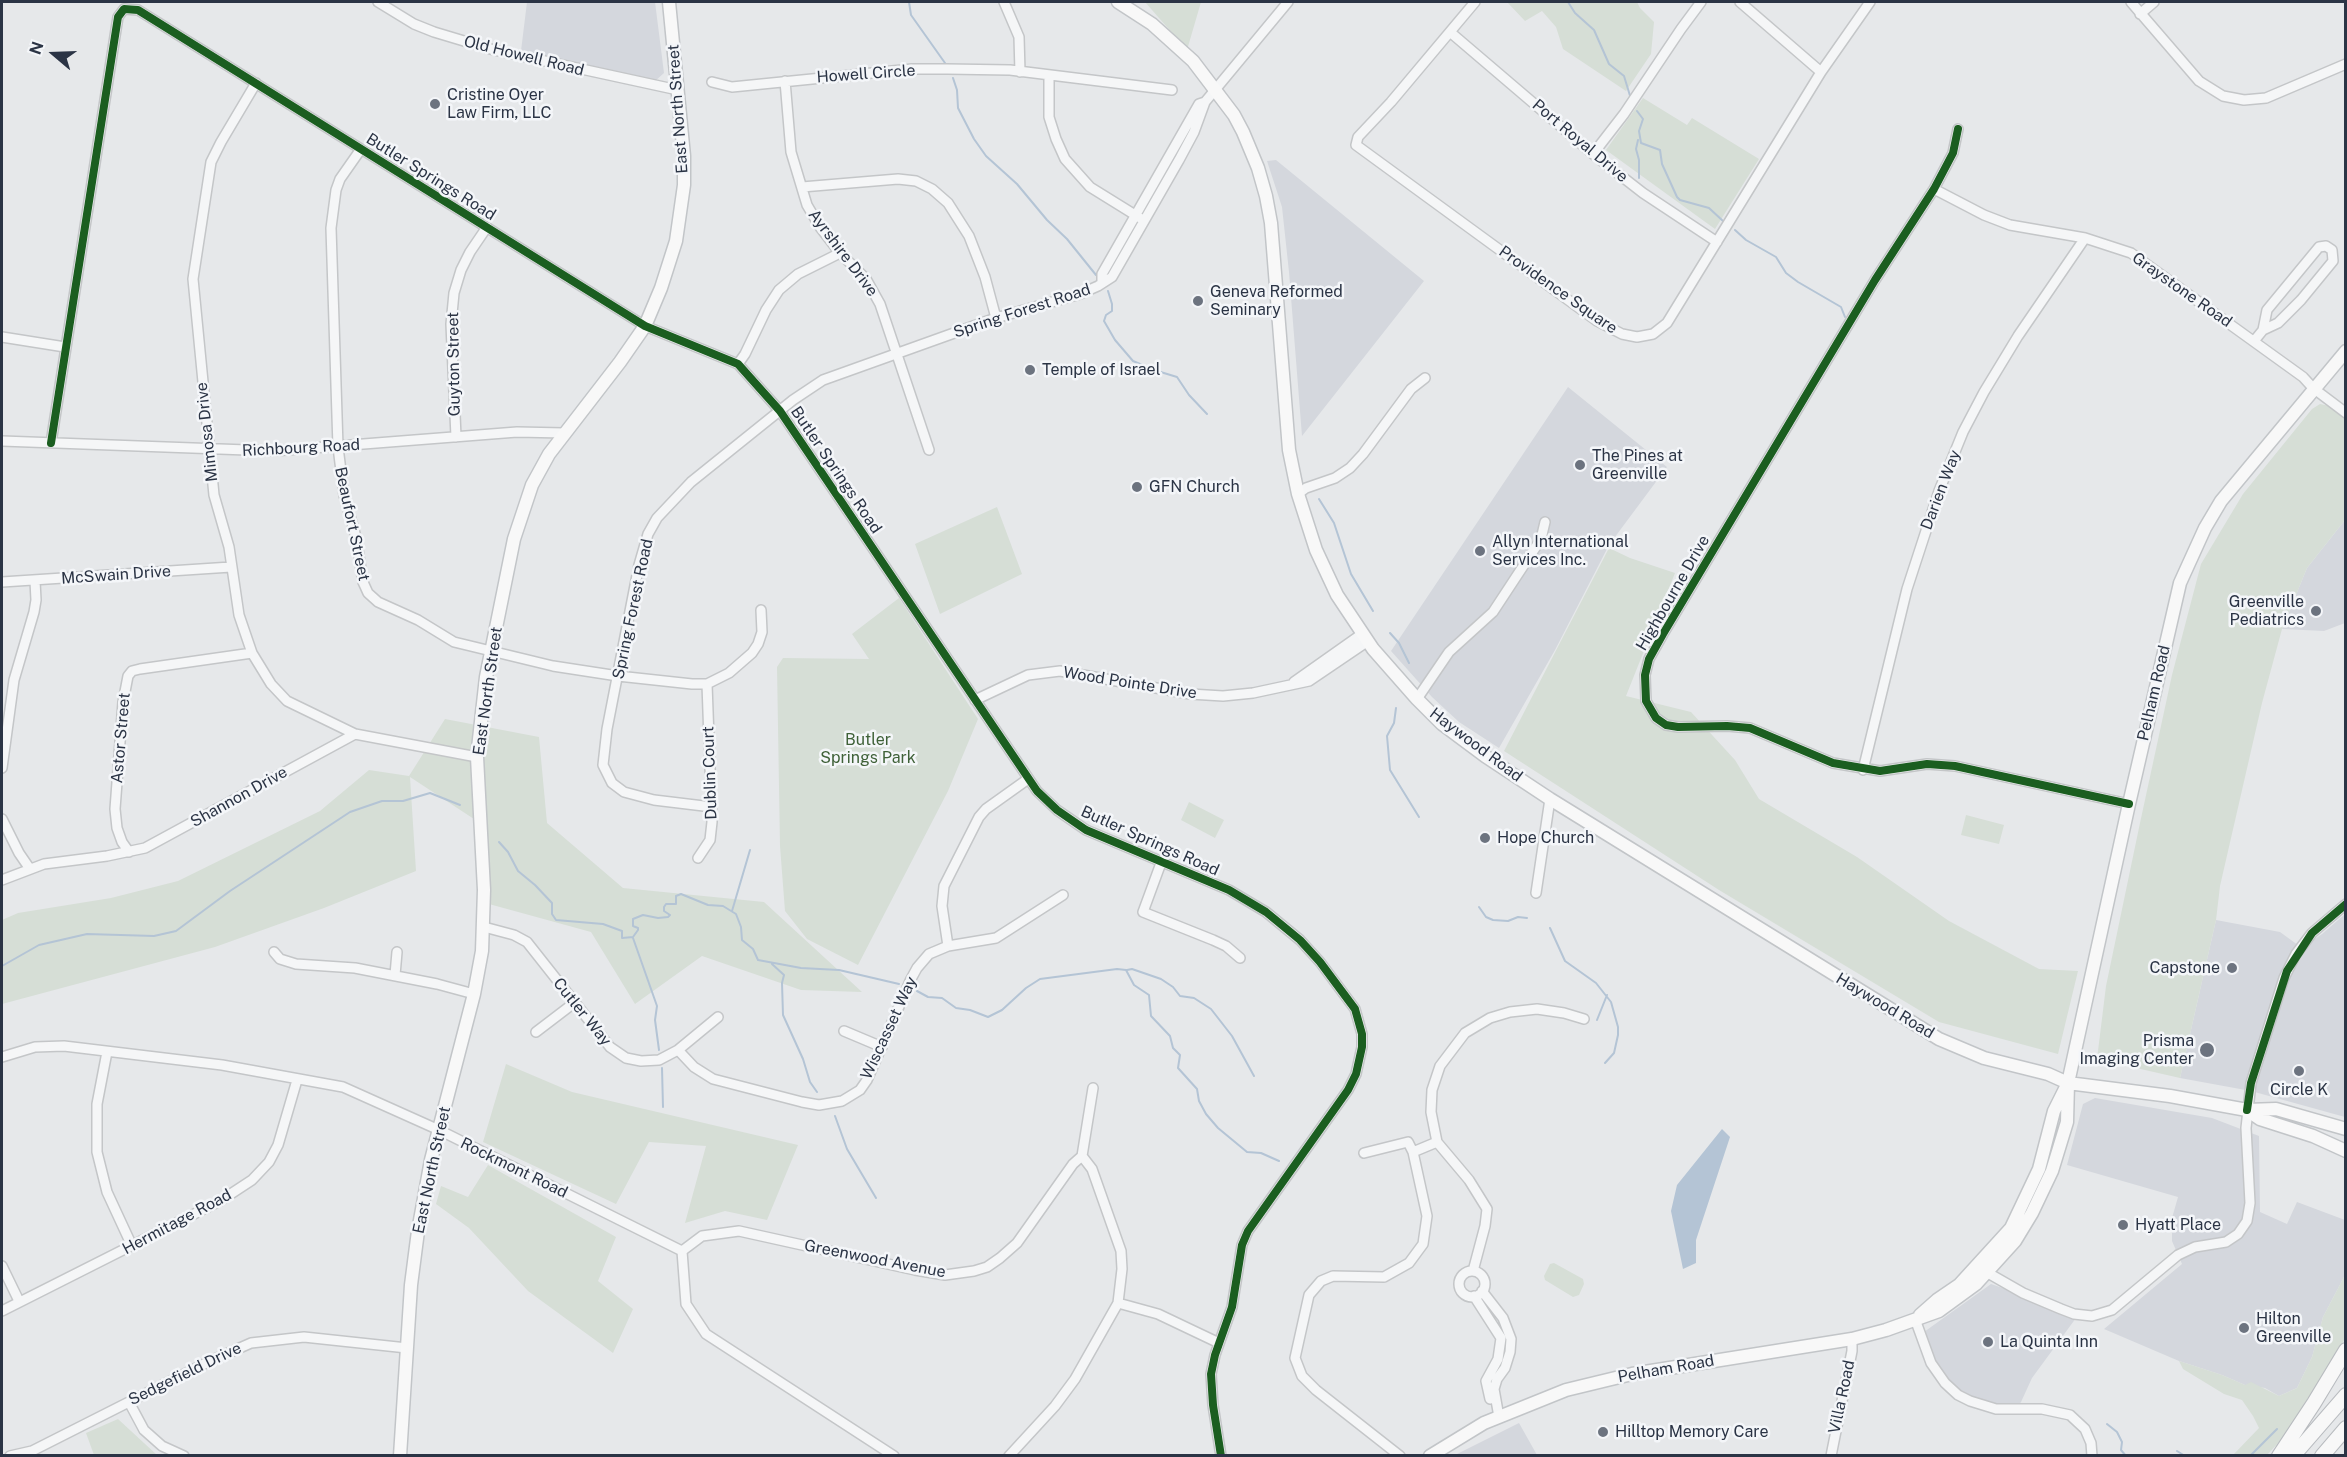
<!DOCTYPE html>
<html>
<head>
<meta charset="utf-8">
<style>
  body { margin:0 }
  #map { position:relative; width:2347px; height:1457px; overflow:hidden; background:#e6e8ea; font-family:"Public Sans",sans-serif }
  canvas { display:block }
  .frame { position:absolute; inset:0; border:3px solid #2b3445; pointer-events:none }
  .north { position:absolute; left:24px; top:24px; width:60px; height:60px; -webkit-text-stroke:4px #f4f6f9; paint-order:stroke; rotate:289deg; font-size:16px; font-weight:700; line-height:24px; text-align:center; color:#2b3445 }
  .north::after { content:''; display:block; margin:auto; width:21px; height:27px; background:#2b3445; clip-path:polygon(50% 0,100% 100%,50% 72%,0 100%) }
</style>
</head>
<body>
<div id="map">
<canvas width="2347" height="1457"></canvas>
<div class="frame"></div>
<div class="north">N</div>
</div>
<script>
const ctx = document.querySelector('canvas').getContext('2d');
ctx.lineJoin = 'round';
function fillPath(path, color) {
  ctx.fillStyle = color;
  ctx.fill(path, 'evenodd');
}
function poly(rows) {
  const path = new Path2D();
  for (const r of rows) {
    if (r.length === 3) {
      path.moveTo(r[0] + r[2], r[1]);
      path.arc(r[0], r[1], r[2], 0, 2 * Math.PI);
      continue;
    }
    path.moveTo(r[0], r[1]);
    for (let i = 2; i < r.length; i += 2) path.lineTo(r[i], r[i + 1]);
  }
  return path;
}
function trace(path, color, width, dash) {
  ctx.strokeStyle = color;
  ctx.lineWidth = width;
  ctx.lineCap = dash ? 'butt' : 'round';
  ctx.setLineDash(dash || []);
  ctx.stroke(path);
}
function write(font, color, halo, rows, align = 'center') {
  ctx.font = font + ' "Public Sans",sans-serif';
  ctx.lineWidth = 5;
  ctx.setLineDash([]);
  ctx.textBaseline = 'middle';
  ctx.strokeStyle = halo;
  ctx.fillStyle = color;
  for (const [text, x, y, turn = 0] of rows) {
    ctx.save();
    ctx.translate(x, y);
    ctx.rotate((+turn || 0) * Math.PI / 180);
    ctx.textAlign = isNaN(turn) ? turn : align;
    if (halo) ctx.strokeText(text, 0, 0);
    ctx.fillText(text, 0, 0);
    ctx.restore();
  }
}
fillPath(poly([
  [527,2,655,2,664,73,654,82,521,51],
  [1276,160,1424,281,1302,436,1289,272,1282,207,1267,161],
  [1568,387,1667,467,1609,545,1555,650,1499,748,1459,722,1432,697,1391,651],
  [2345,520,2345,623,2324,631,2282,629,2307,568],
  [2345,914,2345,1117,2251,1091,2180,1078,2216,920,2280,932,2302,948,2322,934],
  [2095,1098,2212,1118,2259,1136,2260,1212,2287,1224,2297,1202,2345,1220,2345,1275,2323,1317,2312,1357,2297,1388,2279,1396,2265,1388,2245,1385,2222,1375,2179,1361,2104,1329,2182,1264,2172,1241,2172,1218,2178,1197,2067,1165,2083,1104],
  [1991,1284,2020,1294,2076,1318,2032,1378,2021,1402,2013,1412,1964,1398,1930,1359,1924,1332],
  [1519,1423,1537,1455,1455,1455]
]), '#d4d7dd');
fillPath(poly([
  [1145,2,1201,2,1187,50],
  [1507,2,1637,2,1640,8,1654,22,1651,54,1626,91,1563,49,1556,27,1542,11,1525,21],
  [1643,98,1687,125,1692,118,1759,159,1715,229,1606,150],
  [2320,404,2334,407,2345,415,2345,520,2307,568,2282,629,2262,703,2220,886,2216,920,2180,1078,2097,1059,2106,986,2140,823,2172,675,2201,564,2243,494,2312,409],
  [997,507,1022,574,940,614,915,544],
  [1609,548,1630,558,1675,573,1626,696,1691,712,1735,760,1759,799,1857,857,1949,921,2039,969,2078,971,2058,1054,1939,1022,1719,890,1504,751],
  [899,598,978,719,948,791,858,965,807,939,785,911,780,846,777,667,783,658,869,659,852,634],
  [445,719,539,737,547,823,623,888,764,902,862,992,801,990,702,956,635,1004,591,932,478,901,477,821,410,777,416,871,324,908,215,947,2,1004,2,920,18,913,111,898,178,881,320,811,369,770,409,776],
  [1189,802,1224,820,1215,838,1181,820],
  [1966,815,2004,825,1999,844,1961,835],
  [506,1064,572,1092,798,1145,767,1220,725,1211,685,1223,706,1146,649,1142,616,1204,483,1142],
  [488,1165,616,1237,598,1281,633,1309,613,1353,528,1291,469,1228,436,1204,441,1186,468,1197],
  [1554,1263,1583,1279,1584,1284,1579,1295,1573,1297,1545,1280,1544,1276,1550,1264],
  [2345,1275,2345,1338,2339,1351,2281,1440,2267,1455,2233,1455,2259,1428,2253,1416,2242,1400,2224,1394,2183,1369,2179,1361,2222,1375,2245,1385,2251,1382,2279,1396,2297,1388,2312,1357,2323,1317],
  [118,1419,157,1455,94,1455,86,1433]
]), '#d6ded6');
fillPath(poly([
  [1722,1129,1730,1137,1696,1240,1696,1263,1683,1269,1671,1211,1677,1185]
]), '#b4c4d5');
trace(poly([
  [909,2,911,15,945,63],
  [1568,2,1575,13,1594,30,1609,64,1624,76,1631,99],
  [953,78,957,90,958,108,974,139,986,156,1017,184,1047,220,1067,239,1096,275],
  [1637,111,1643,119,1639,131,1641,143,1660,150,1662,164,1677,197,1680,200,1709,208,1723,221],
  [1638,140,1636,149,1639,160,1639,178],
  [1735,230,1746,240,1776,257,1786,273,1798,282,1841,307,1845,317],
  [1108,291,1112,304,1112,311,1106,315,1104,321,1115,340,1133,361,1154,370,1177,377,1189,395,1207,414],
  [1319,499,1334,523,1351,574,1373,611],
  [1390,633,1399,643,1409,663],
  [1396,708,1394,723,1387,736,1390,770,1419,817],
  [499,842,508,852,518,871,535,885,552,903,552,914,556,920,603,924,622,931,622,938,633,937,638,930,638,928,633,926,633,919,643,915,658,918,668,917,670,915,664,911,664,907,666,904,676,904,676,896,681,894,708,905,723,906,736,914,741,927,742,940,753,949,758,960,801,968,839,970,899,984],
  [1479,907,1486,917,1493,920,1508,921,1518,917,1527,918],
  [732,911,750,850],
  [1550,928,1565,961,1596,983,1611,1002,1618,1027,1618,1035,1614,1053,1605,1063],
  [633,938,657,1006,655,1020,659,1050],
  [772,964,784,975,782,983,783,1015,803,1059,810,1082,817,1092],
  [2,966,39,945,87,934,154,936,176,931,230,891,350,812,382,801,403,801,430,793,460,805],
  [1127,970,1132,969,1161,979,1173,987,1180,996,1194,998,1211,1009,1232,1036,1254,1076],
  [917,991,928,997,942,998,956,1008,970,1010,988,1017,1002,1010,1026,988,1040,979,1117,969,1126,970,1134,985,1149,995,1151,1016,1170,1036,1173,1048,1180,1055,1178,1068,1197,1089,1199,1101,1206,1114,1218,1128,1247,1152,1261,1153,1279,1161],
  [1597,1020,1607,995],
  [662,1068,663,1107],
  [835,1116,847,1149,876,1198],
  [2107,1424,2117,1432,2122,1442,2121,1450,2126,1456],
  [2177,1451,2185,1456],
  [2250,1456,2277,1429]
]), '#b4c4d5', 2);
const minor = poly([
  [378,2,414,24,434,32,494,50,678,90],
  [1004,2,1019,37,1020,72],
  [1475,2,1391,102,1358,137,1356,145,1597,321,1622,334,1637,337,1653,334,1667,323,1821,72,1870,2],
  [1740,2,1821,72],
  [2131,2,2199,81,2223,96,2244,100,2266,98,2346,64],
  [2140,14,2154,2],
  [1450,32,1593,154,1643,193,1717,242],
  [1049,75,1049,117,1056,139,1065,159,1090,187,1140,218],
  [785,81,791,152,807,205,820,227,840,253,866,279,880,304,929,450],
  [712,82,732,87,912,69,947,69,1010,70,1172,90],
  [256,83,221,142,211,162,193,279,214,495,229,547,239,615,252,653,271,684,287,701,355,734],
  [1958,129,1953,153,1934,189,1875,280,1663,634,1649,659,1645,675,1646,701,1656,718,1666,725,1678,727,1727,726,1750,728,1833,763,1880,771,1927,764,1955,766,2129,804],
  [361,149,340,179,336,190,331,228,338,447,344,495,356,537,363,582,368,593,378,602,418,620,454,642,553,666,618,676,692,684,707,684,729,673,752,653,758,644,762,632,761,610],
  [1593,154,1624,114,1681,29,1701,2],
  [802,187,898,179,916,181,932,189,948,203,969,236,985,277,996,318],
  [1934,189,1984,215,2010,225,2085,238,2131,253,2303,377,2313,388,2346,413],
  [1102,283,1102,274,1199,104,1205,102,1288,2],
  [2,337,65,347],
  [2254,341,2263,330,2278,323,2301,300,2333,261,2332,250,2326,246,2319,247,2267,310,2263,330],
  [738,364,745,354,766,310,779,290,798,274,840,253],
  [456,437,451,324,454,293,461,270,470,252,487,227],
  [2,441,274,451,517,432,564,433],
  [51,443,118,17,124,9,138,10,645,326,738,364,780,411,1037,791,1057,810,1086,830,1229,890,1266,912,1300,940,1320,962,1355,1009,1362,1034,1362,1047,1356,1074,1348,1090,1248,1231,1242,1245,1232,1307,1215,1355,1211,1374,1213,1405,1221,1456],
  [1298,494,1306,488,1335,478,1350,468,1363,454,1411,389,1425,378],
  [2,582,231,567],
  [1294,682,1362,634],
  [1417,699,1449,652,1493,612,1541,539,1545,522],
  [975,700,1028,675,1060,671,1190,694,1223,696,1253,693,1309,681,1368,641],
  [2,768,14,680,34,612,36,600,35,581],
  [1863,770,1907,589,1939,491,1963,432,1984,392,2018,336,2085,238],
  [712,807,654,800,624,792,612,783,603,765,607,729,639,565,648,534,657,518,691,482,793,400,823,380,996,318,1080,294,1098,286,1112,277,1179,160,1194,132,1205,102],
  [2,819,19,853,30,869],
  [129,852,122,842,117,828,115,809,123,702,128,676,132,671,140,669,252,653],
  [698,858,710,840,712,822,707,684],
  [1161,863,1143,912,1213,940,1226,946,1240,958],
  [2,880,44,864,107,856,145,848,355,734,477,757],
  [1536,893,1550,799],
  [484,927,514,935,527,942,610,1047,626,1058,641,1061,659,1060,678,1050,718,1017],
  [948,946,942,906,944,886,979,817,986,809,1028,779],
  [274,952,280,959,296,964,355,968,437,984,474,994],
  [395,975,397,952],
  [844,1031,882,1047],
  [536,1032,574,1003],
  [678,1050,694,1067,713,1079,802,1102,819,1105,842,1101,860,1090,867,1080,911,979,917,968,929,954,948,946,996,938,1063,895],
  [107,1052,97,1104,97,1152,107,1192,132,1246],
  [2,1057,35,1047,64,1046,222,1065,343,1087,439,1130,682,1251],
  [1364,1153,1408,1142,1413,1152],
  [1082,1156,1093,1088],
  [682,1251,702,1236,739,1231,915,1270,945,1275,974,1271,987,1267,1000,1258,1017,1243,1073,1164,1082,1156],
  [682,1251,686,1304,706,1334,894,1456],
  [2,1266,19,1301],
  [1473,1271,1485,1226,1487,1209,1469,1180,1437,1142,1431,1112,1432,1090,1440,1066,1465,1033,1490,1018,1510,1012,1537,1009,1564,1013,1584,1019],
  [1472,1284,13],
  [1988,1273,2023,1293,2061,1309,2074,1314,2092,1316,2112,1310,2178,1255,2195,1247,2226,1242,2238,1234,2247,1221,2250,1203,2246,1128,2251,1083,2284,978,2296,954,2312,933,2346,904],
  [1482,1291,1503,1318,1511,1339,1510,1352,1505,1368,1497,1379,1494,1389,1499,1417],
  [1474,1296,1501,1338,1498,1359,1486,1381,1490,1399],
  [1118,1303,1158,1314,1219,1343],
  [2,1311,220,1201,252,1180,269,1162,278,1145,297,1080],
  [1915,1319,1931,1363,1945,1383,1958,1395,1970,1401,1996,1409,2042,1409,2070,1415,2085,1429,2091,1443,2092,1456],
  [129,1402,144,1430,162,1446,184,1456],
  [10,1456,32,1451,208,1362,251,1343,304,1337,407,1348],
  [1009,1456,1055,1406,1075,1379,1118,1303,1122,1269,1121,1251,1092,1169,1082,1156],
  [1400,1456,1316,1390,1302,1376,1295,1358,1309,1295,1321,1281,1333,1276,1384,1277,1409,1263,1423,1244,1427,1216,1413,1152,1437,1142],
  [1831,1456,1852,1351,1852,1339]
]);
const major = poly([
  [1118,2,1152,24,1193,61,1234,115,1243,132,1258,168,1266,196,1271,223,1289,450,1298,494,1316,550,1337,595,1373,649,1417,699,1442,724,1485,756,1550,799,1939,1039,1984,1058,2048,1074,2068,1083,2170,1096,2247,1110,2276,1109,2346,1129],
  [2247,1110,2260,1119,2313,1136,2346,1151],
  [1920,1315,1937,1300,1959,1285,2011,1228,2039,1169,2054,1111,2066,1087],
  [400,1456,411,1285,418,1231,431,1160,474,994,482,951,484,890,477,757,486,677,514,539,532,485,549,454,620,362,645,326,661,288,676,241,684,185,684,156,669,2],
  [1430,1456,1484,1423,1566,1390,1632,1374,1852,1339,1886,1330,1939,1311,1976,1284,2015,1241,2032,1213,2052,1171,2067,1122,2068,1083,2129,804,2180,583,2205,528,2221,501,2346,351]
]);
const highway = poly([
  [2279,1456,2314,1403,2346,1350],
  [2293,1456,2346,1395],
  [2322,1456,2346,1428]
]);
trace(minor, '#c4c6c8', 12);
trace(major, '#c2c5c8', 15);
trace(highway, '#b8bbbf', 16);
trace(minor, '#f5f6f7', 9);
trace(major, '#f8f8f8', 12);
trace(highway, '#f8f8f8', 14);
trace(poly([
  [1958,129,1953,153,1934,189,1875,280,1663,634,1649,659,1645,675,1646,701,1656,718,1666,725,1678,727,1727,726,1750,728,1833,763,1880,771,1927,764,1955,766,2129,804],
  [51,443,118,17,124,9,138,10,645,326,738,364,780,411,1037,791,1057,810,1086,830,1229,890,1266,912,1300,940,1320,962,1355,1009,1362,1034,1362,1047,1356,1074,1348,1090,1248,1231,1242,1245,1232,1307,1215,1355,1211,1374,1213,1405,1221,1456],
  [2247,1110,2251,1083,2287,971,2312,933,2346,904]
]), '#1b5e20', 8);
for (const [x, y, r, color] of [
  [435,104,6,"#6c737f"],
  [1198,301,6,"#6c737f"],
  [1030,370,6,"#6c737f"],
  [1580,465,6,"#6c737f"],
  [1137,487,6,"#6c737f"],
  [1480,551,6,"#6c737f"],
  [2316,611,6,"#6c737f"],
  [1485,838,6,"#6c737f"],
  [2232,968,6,"#6c737f"],
  [2207,1050,8,"#6c737f"],
  [2299,1071,6,"#6c737f"],
  [2123,1225,6,"#6c737f"],
  [2244,1328,6,"#6c737f"],
  [1988,1342,6,"#6c737f"],
  [1603,1432,6,"#6c737f"]
]) {
  const dot = new Path2D();
  dot.arc(x, y, r, 0, 2 * Math.PI);
  ctx.fillStyle = color;
  ctx.fill(dot);
  trace(dot, '#f4f6f9', 2);
}
write('16px', '#2b3445', '#f4f6f9', [
  ["Old Howell Road",524,56,14],
  ["Howell Circle",866,74,-4],
  ["East North Street",678,109,-94],
  ["Port Royal Drive",1580,141,40],
  ["Butler Springs Road",431,177,32],
  ["Ayrshire Drive",843,253,53],
  ["Providence Square",1558,290,35],
  ["Graystone Road",2182,290,35],
  ["Spring Forest Road",1022,311,-18],
  ["Guyton Street",454,364,-91],
  ["Mimosa Drive",207,432,-96],
  ["Richbourg Road",301,448,-3],
  ["Butler Springs Road",836,470,56],
  ["Darien Way",1941,490,-69],
  ["Beaufort Street",352,524,78],
  ["McSwain Drive",116,575,-4],
  ["Highbourne Drive",1673,593,-60],
  ["Spring Forest Road",633,609,-78],
  ["Wood Pointe Drive",1130,683,9],
  ["East North Street",488,691,-82],
  ["Pelham Road",2154,693,-77],
  ["Astor Street",121,738,-85],
  ["Haywood Road",1476,745,37],
  ["Dublin Court",710,773,-92],
  ["Shannon Drive",239,797,-29],
  ["Butler Springs Road",1150,841,24],
  ["Haywood Road",1885,1006,31],
  ["Cutler Way",582,1012,51],
  ["Wiscasset Way",889,1028,-65],
  ["Rockmont Road",514,1168,26],
  ["East North Street",432,1170,-78],
  ["Hermitage Road",177,1222,-28],
  ["Greenwood Avenue",875,1259,11],
  ["Pelham Road",1666,1369,-10],
  ["Sedgefield Drive",185,1374,-26],
  ["Villa Road",1842,1397,-78]
]);
write('16px', '#2b3445', '#f4f6f9', [
  ["Cristine Oyer",447,95],
  ["Law Firm, LLC",447,113],
  ["Geneva Reformed",1210,292],
  ["Seminary",1210,310],
  ["Temple of Israel",1042,370],
  ["The Pines at",1592,456],
  ["Greenville",1592,474],
  ["GFN Church",1149,487],
  ["Allyn International",1492,542],
  ["Services Inc.",1492,560],
  ["Greenville",2304,602,"right"],
  ["Pediatrics",2304,620,"right"],
  ["Hope Church",1497,838],
  ["Capstone",2220,968,"right"],
  ["Prisma",2194,1041,"right"],
  ["Imaging Center",2194,1059,"right"],
  ["Circle K",2299,1090,"center"],
  ["Hyatt Place",2135,1225],
  ["Hilton",2256,1319],
  ["Greenville",2256,1337],
  ["La Quinta Inn",2000,1342],
  ["Hilltop Memory Care",1615,1432]
], 'left');
write('16px', '#3f6138', '#f4f6f9', [
  ["Butler",868,740],
  ["Springs Park",868,758]
]);
</script>
</body>
</html>
